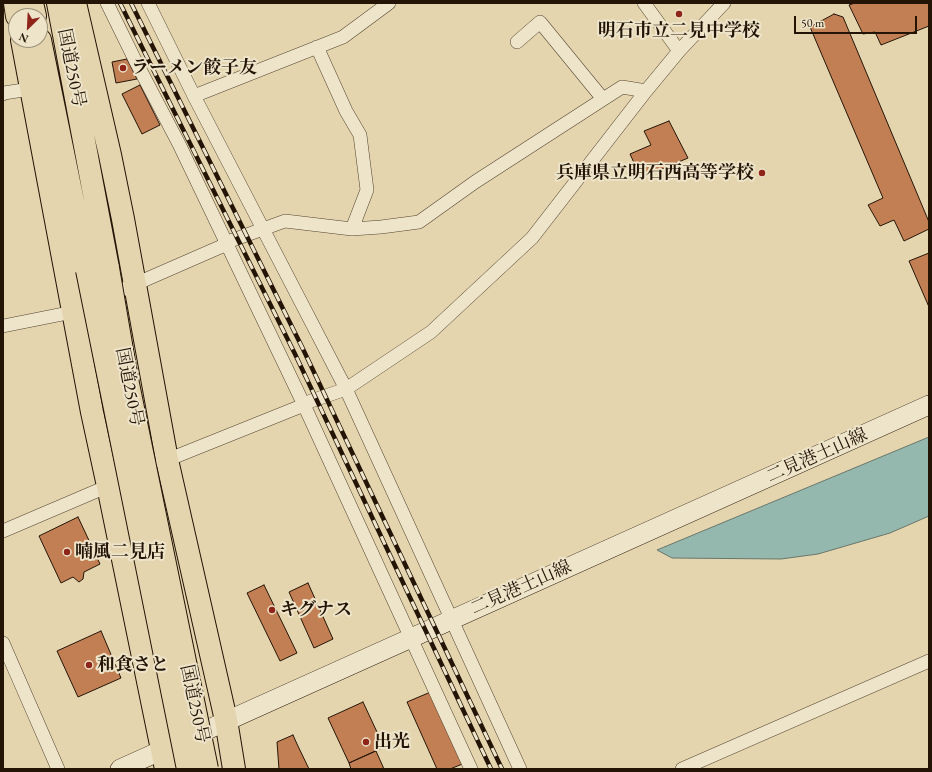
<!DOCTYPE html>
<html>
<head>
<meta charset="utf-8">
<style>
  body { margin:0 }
  #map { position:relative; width:932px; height:772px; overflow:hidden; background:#e4d5ae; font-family:"EB Garamond",serif }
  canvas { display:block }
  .frame { position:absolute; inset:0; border:4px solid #241406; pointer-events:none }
  .north { position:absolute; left:8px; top:8px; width:40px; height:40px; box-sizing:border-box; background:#ede4ca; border:1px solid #9d917c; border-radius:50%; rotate:204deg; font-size:11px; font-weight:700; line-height:16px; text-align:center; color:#241406 }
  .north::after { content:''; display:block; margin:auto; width:14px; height:18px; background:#8f2418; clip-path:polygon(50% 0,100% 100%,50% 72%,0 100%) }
  .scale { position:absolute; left:794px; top:16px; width:123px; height:18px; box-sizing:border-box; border:2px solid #241406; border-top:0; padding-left:5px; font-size:12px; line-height:14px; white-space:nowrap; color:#241406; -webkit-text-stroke:3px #ede4ca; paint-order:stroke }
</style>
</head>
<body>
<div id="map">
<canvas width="932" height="772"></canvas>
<div class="frame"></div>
<div class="north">N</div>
<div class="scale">50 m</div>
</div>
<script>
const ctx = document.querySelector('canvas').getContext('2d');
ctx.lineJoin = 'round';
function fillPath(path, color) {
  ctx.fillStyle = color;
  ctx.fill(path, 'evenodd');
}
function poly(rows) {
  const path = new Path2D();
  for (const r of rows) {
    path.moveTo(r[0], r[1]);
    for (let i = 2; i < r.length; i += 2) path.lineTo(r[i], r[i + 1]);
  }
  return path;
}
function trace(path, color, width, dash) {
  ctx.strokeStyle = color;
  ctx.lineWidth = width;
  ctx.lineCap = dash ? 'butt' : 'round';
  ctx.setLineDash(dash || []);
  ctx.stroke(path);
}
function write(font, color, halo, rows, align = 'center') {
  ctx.font = font + ' "EB Garamond","Noto Serif JP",serif';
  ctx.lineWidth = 4;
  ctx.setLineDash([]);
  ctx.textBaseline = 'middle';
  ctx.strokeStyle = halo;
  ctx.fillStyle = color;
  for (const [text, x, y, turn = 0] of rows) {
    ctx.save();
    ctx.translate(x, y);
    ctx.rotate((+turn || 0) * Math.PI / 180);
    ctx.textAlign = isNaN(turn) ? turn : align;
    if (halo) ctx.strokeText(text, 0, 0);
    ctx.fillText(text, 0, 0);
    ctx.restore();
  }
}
const water = poly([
  [929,437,929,516,890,533,818,554,781,559,672,558,657,550,929,437]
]);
fillPath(water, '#95b8ae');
trace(water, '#68766b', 1);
const building = poly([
  [855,3,929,3,929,26,881,45,875,32,863,34,849,5,855,3],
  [834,14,843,17,929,222,929,229,904,241,894,220,880,226,868,205,883,198,810,27,834,14],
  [127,59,137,79,116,83,112,62,127,59],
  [140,85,160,125,142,134,122,94,140,85],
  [669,121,688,158,641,178,630,154,651,145,644,131,669,121],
  [929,253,929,307,909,261,929,253],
  [78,517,100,564,84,572,83,579,79,582,73,577,61,583,39,536,78,517],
  [308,583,333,639,314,648,289,592,308,583],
  [264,585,297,653,280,661,247,593,264,585],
  [101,631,121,678,78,697,57,651,101,631],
  [433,691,465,763,450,769,437,769,407,702,433,691],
  [363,702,384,747,349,763,328,718,363,702],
  [293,735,297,744,309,769,279,769,277,742,293,735],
  [376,751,384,769,351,769,349,763,376,751]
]);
fillPath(building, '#c37f54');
trace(building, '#241406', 1);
const minor = poly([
  [107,3,135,60,179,144,304,405,471,769],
  [148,3,194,96,346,389,520,769],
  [644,3,679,51],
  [517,42,540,22,603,99],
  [317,47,346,111,360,135,367,190,352,229],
  [3,94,4,93,30,89],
  [194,96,343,37,389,3],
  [108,296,227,244,230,241,285,221,352,229,381,227,419,222,475,182,622,87,646,91],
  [3,326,73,312,79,310],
  [162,462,304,405,311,401,346,389,431,332,532,238,646,91,679,51,724,3],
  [3,531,113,484],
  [3,643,58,769],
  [682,769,929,661]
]);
const secondary = poly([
  [120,769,929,405]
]);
const trunk = poly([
  [15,3,17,16],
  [32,3,35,16],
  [58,3,108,268],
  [75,3,110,155,123,219,167,460,226,720,234,769],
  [22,40,92,412,108,486,166,769],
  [40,40,87,270]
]);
trace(minor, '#544430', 14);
trace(secondary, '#241406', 20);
trace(trunk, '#241406', 24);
trace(minor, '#ede4ca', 13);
trace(secondary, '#ede4ca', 19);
trace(trunk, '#e4d5ae', 22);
const rail = poly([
  [120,3,295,354,491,769],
  [131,3,303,349,502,769]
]);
trace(rail, '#241406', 4.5);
trace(rail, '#ede4ca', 3, [9]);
const trunkBridge = poly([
  [108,268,127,379,207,769],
  [87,270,188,769]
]);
trace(trunkBridge, '#241406', 24, []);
trace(trunkBridge, '#e4d5ae', 22);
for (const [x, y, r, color] of [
  [679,14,4,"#8f2418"],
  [123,68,4,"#8f2418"],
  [762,173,4,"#8f2418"],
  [67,552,4,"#8f2418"],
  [272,610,4,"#8f2418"],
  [89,665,4,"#8f2418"],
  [366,742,4,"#8f2418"]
]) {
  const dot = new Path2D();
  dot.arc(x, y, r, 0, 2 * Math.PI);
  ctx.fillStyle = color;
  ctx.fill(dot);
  trace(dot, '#ede4ca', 1.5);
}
write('bold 18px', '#241406', '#ede4ca', [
  ["明石市立二見中学校",679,31,"center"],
  ["ラーメン餃子友",131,68],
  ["兵庫県立明石西高等学校",754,173,"right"],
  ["喃風二見店",75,552],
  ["キグナス",280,610],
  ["和食さと",97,665],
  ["出光",374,742]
], 'left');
write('18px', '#241406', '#ede4ca', [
  ["国道250号",71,68,79],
  ["国道250号",129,387,79],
  ["二見港土山線",817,456,-24],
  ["二見港土山線",521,588,-24],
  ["国道250号",194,704,78]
]);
</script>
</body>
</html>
